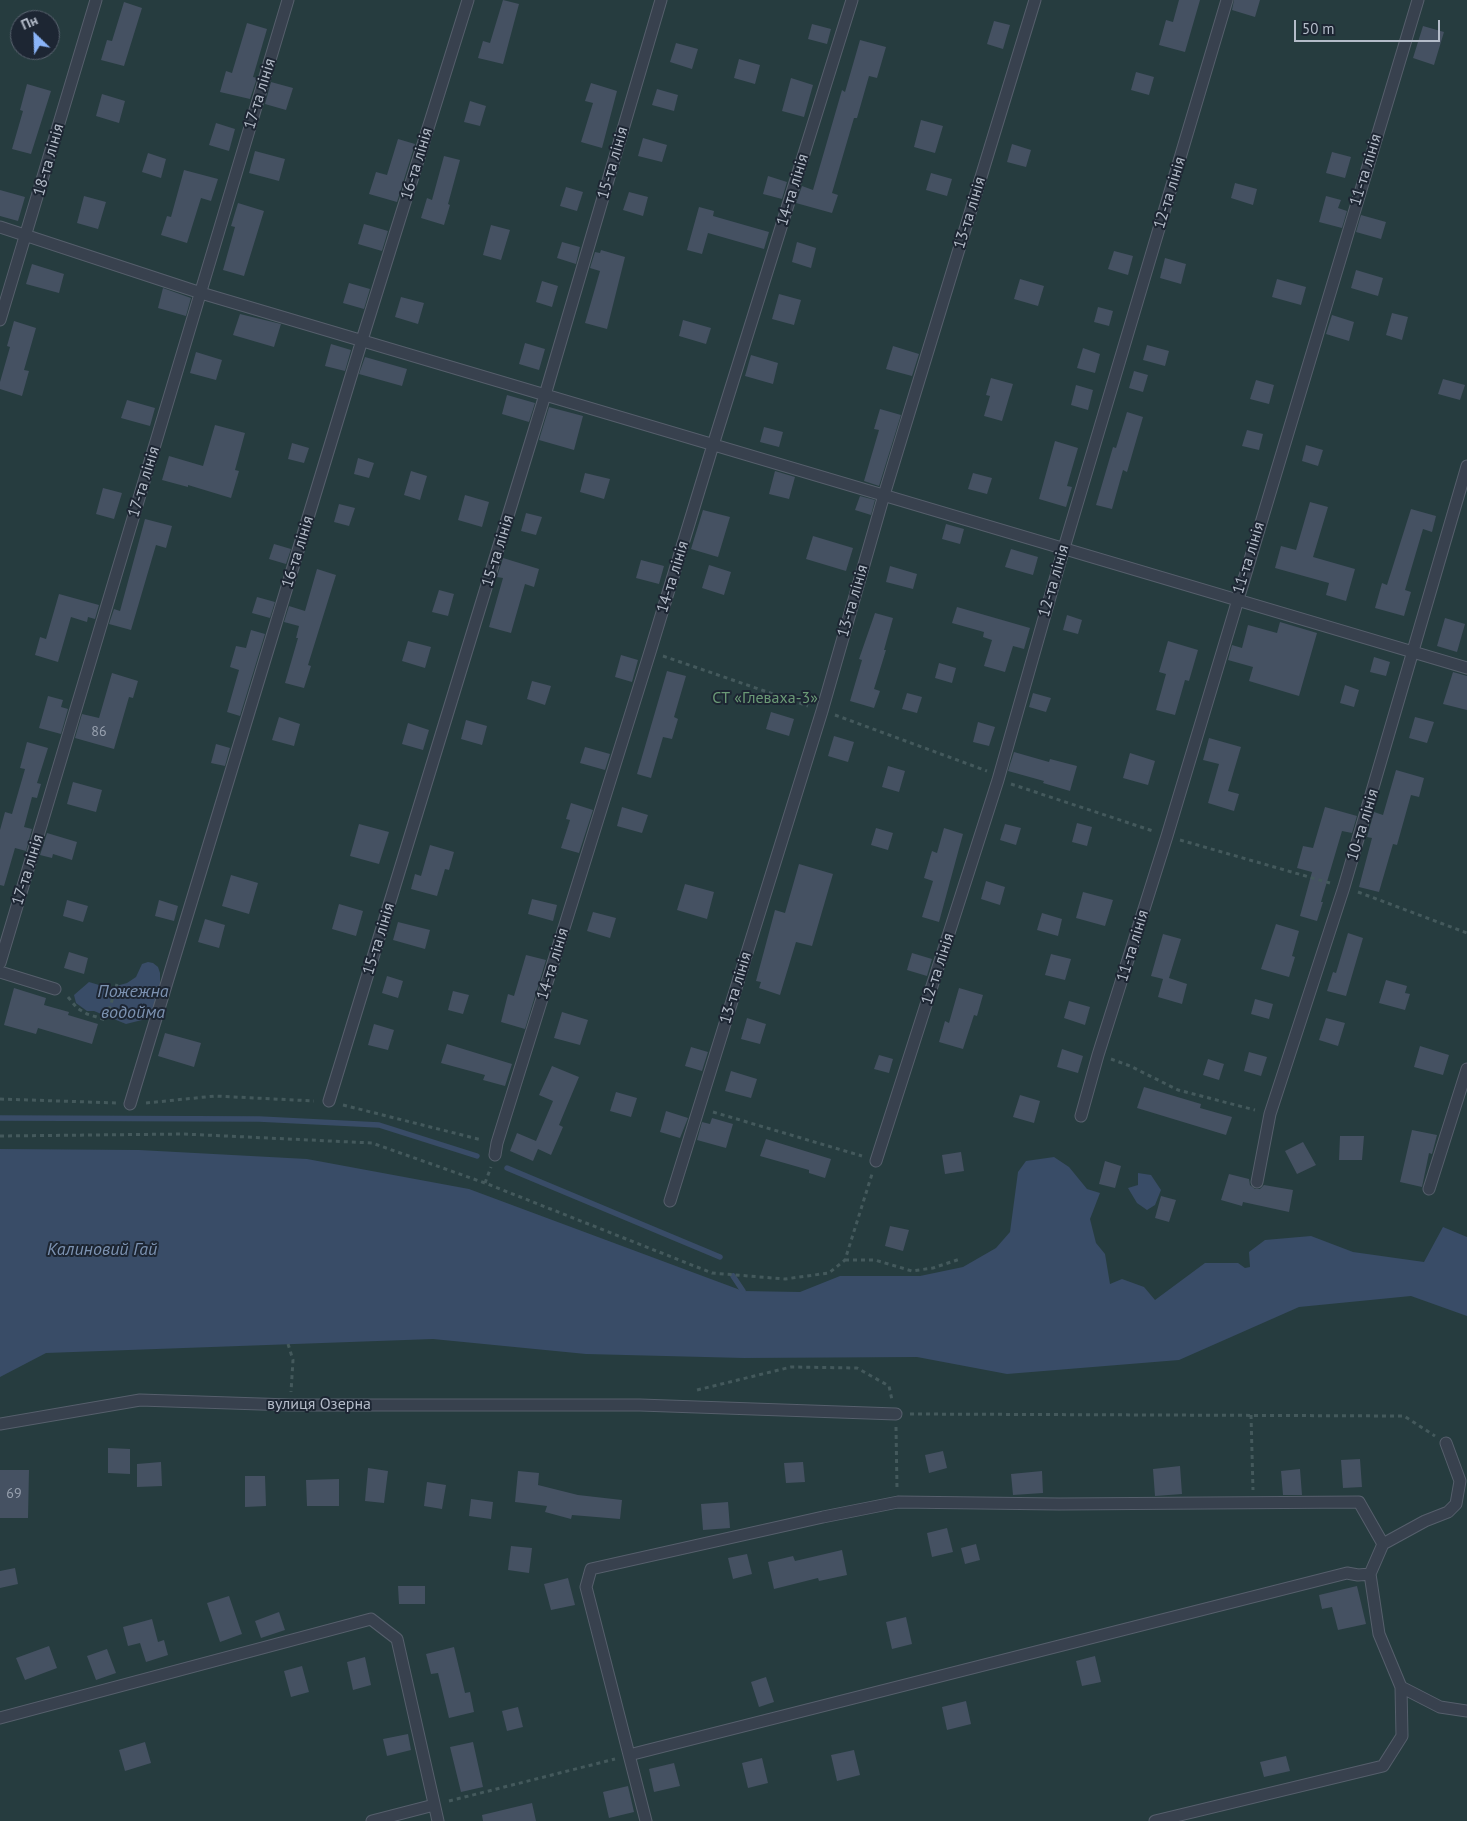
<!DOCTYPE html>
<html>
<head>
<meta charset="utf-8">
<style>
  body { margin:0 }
  #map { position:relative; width:1467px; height:1821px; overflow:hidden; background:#242f3e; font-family:"PT Sans",sans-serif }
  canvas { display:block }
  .north { position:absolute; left:10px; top:10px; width:50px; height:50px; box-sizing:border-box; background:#1d2633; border:1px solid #59626f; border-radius:50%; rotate:336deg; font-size:14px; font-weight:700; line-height:20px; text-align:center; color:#b4bcc9 }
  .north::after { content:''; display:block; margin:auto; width:18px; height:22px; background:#8ab4f8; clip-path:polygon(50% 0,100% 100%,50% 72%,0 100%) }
  .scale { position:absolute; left:1294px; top:20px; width:146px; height:22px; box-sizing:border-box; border:2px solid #b4bcc9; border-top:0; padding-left:6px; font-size:15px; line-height:18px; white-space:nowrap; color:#b4bcc9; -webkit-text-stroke:4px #1d2633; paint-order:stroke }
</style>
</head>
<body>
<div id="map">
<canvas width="1467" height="1821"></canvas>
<div class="north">Пн</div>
<div class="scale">50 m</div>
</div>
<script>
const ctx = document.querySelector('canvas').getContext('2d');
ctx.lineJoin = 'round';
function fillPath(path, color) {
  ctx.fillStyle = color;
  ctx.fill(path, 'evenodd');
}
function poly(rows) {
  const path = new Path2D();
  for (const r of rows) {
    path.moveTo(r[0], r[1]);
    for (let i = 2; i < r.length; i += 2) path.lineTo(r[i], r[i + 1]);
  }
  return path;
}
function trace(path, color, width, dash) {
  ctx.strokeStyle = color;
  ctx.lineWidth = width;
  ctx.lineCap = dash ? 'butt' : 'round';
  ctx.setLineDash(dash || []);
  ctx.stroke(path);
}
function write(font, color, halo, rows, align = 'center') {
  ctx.font = font + ' "PT Sans",sans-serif';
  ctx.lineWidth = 4;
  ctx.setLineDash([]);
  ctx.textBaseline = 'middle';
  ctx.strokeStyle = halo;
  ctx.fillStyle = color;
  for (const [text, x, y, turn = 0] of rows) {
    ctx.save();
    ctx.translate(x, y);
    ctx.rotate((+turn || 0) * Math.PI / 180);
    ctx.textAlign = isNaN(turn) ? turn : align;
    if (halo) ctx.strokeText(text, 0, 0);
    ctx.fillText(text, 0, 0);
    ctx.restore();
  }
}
fillPath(poly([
  [0,0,1467,0,1467,1821,0,1821],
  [20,20,50,20,50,50,20,50]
]), '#263c3f');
fillPath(poly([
  [148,962,153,963,158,967,160,973,160,988,155,1010,146,1019,126,1024,94,1011,87,1011,76,1003,74,995,89,982,109,988,127,983,136,977,142,964],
  [0,1149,139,1150,307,1159,469,1189,743,1291,800,1292,840,1276,920,1276,963,1267,996,1248,1010,1232,1018,1172,1026,1161,1054,1157,1069,1167,1087,1189,1100,1193,1090,1219,1096,1243,1105,1254,1110,1284,1122,1279,1144,1287,1155,1300,1205,1263,1238,1263,1245,1268,1250,1267,1249,1252,1265,1240,1311,1236,1353,1252,1424,1262,1443,1227,1467,1237,1467,1316,1411,1296,1299,1307,1179,1360,1007,1374,917,1357,744,1358,586,1354,433,1339,46,1353,0,1377],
  [1138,1173,1151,1175,1161,1190,1155,1205,1147,1210,1137,1203,1128,1188,1138,1185]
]), '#394c67');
trace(poly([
  [0,1118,259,1119,379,1125,477,1156],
  [507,1168,720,1257],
  [733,1276,743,1291]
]), '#394c67', 5.5);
fillPath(poly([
  [503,0,519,4,503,64,478,58,483,41,490,43],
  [1179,0,1200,0,1185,52,1159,45,1166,20,1173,22],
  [1234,0,1260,0,1255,17,1232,10],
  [124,2,142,8,124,66,101,60,107,40,112,41],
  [994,21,1010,25,1003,49,987,44],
  [247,23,267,29,253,77,257,78,250,99,220,92,226,71,232,73],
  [812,24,831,29,827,44,808,39],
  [1423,26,1444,32,1434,65,1413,58],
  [860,40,886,47,877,78,869,76,857,118,854,118,832,193,838,195,832,213,796,203,802,186,813,190,842,90,845,92],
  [676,43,698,49,692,69,670,62],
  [739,59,760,65,755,84,734,78],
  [1136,72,1154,77,1149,95,1131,90],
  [791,78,813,85,804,117,782,111],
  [271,82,293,88,286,110,265,104],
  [591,83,617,91,602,148,581,142,593,103,585,101],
  [27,84,51,91,31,154,12,149,23,111,20,110],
  [657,89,678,95,674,111,652,105],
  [102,94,125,101,119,123,96,116],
  [470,101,486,106,480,126,464,122],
  [921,120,943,126,935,153,914,147],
  [216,123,235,129,229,151,209,145],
  [643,138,667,145,662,162,638,156],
  [398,139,415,144,397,202,369,194,376,172,387,175],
  [1012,144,1031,150,1026,167,1007,162],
  [255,151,285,159,279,181,249,173],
  [1332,152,1351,157,1345,178,1326,173],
  [148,153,166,159,161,178,142,172],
  [444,156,460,160,448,204,450,205,444,225,421,218,427,198,432,200],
  [184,170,218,179,211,201,201,198,187,243,161,235,167,216,171,217],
  [931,173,952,179,947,196,926,190],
  [768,176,787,182,782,199,763,194],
  [1235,183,1257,189,1253,205,1231,198],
  [566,187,583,192,577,211,560,206],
  [0,190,25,197,18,221,0,216],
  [629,192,648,197,643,216,623,210],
  [84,196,106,202,98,229,77,223],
  [1326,196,1341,200,1338,208,1347,211,1342,228,1319,222],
  [238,203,264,211,244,276,223,270,235,227,231,226],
  [699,207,714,211,713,216,769,232,764,249,708,233,702,254,687,250],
  [1361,215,1386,222,1381,239,1356,232],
  [364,224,388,231,382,251,358,244],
  [491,225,510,230,501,260,483,255],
  [562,242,580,247,576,264,557,258],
  [797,242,816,248,811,268,792,262],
  [601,250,625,257,607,329,585,323,600,271,590,268,595,252,600,253],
  [1114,251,1133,256,1128,275,1108,269],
  [1165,258,1186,264,1181,284,1160,278],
  [32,264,64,274,59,293,26,284],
  [1356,270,1383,278,1378,296,1351,288],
  [1020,279,1044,286,1038,306,1014,299],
  [1277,279,1306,287,1301,305,1272,297],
  [542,281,558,286,552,307,536,302],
  [349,283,370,289,364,309,343,303],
  [163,288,191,298,186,316,158,308],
  [779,294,801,300,794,325,772,319],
  [401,297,424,303,418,324,395,317],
  [1098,307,1113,311,1109,326,1094,322],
  [1392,313,1408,317,1402,340,1386,335],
  [240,314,281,324,274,347,233,335],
  [1332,315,1354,322,1349,341,1326,334],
  [683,320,711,328,706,344,679,336],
  [14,321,36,328,24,370,29,371,22,396,0,389,0,382,10,347,7,346],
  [525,343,545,349,539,370,519,364],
  [331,344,351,350,345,371,325,366],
  [1147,345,1169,351,1165,366,1143,360],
  [893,346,919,354,912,376,886,369],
  [1083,348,1100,354,1095,373,1077,368],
  [196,352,222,360,216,380,190,373],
  [751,355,778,363,773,384,745,376],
  [365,357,407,369,402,386,359,374],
  [1134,371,1148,375,1143,392,1129,388],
  [991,378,1013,384,1002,421,984,416,990,396,986,395],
  [1443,379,1465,385,1460,400,1438,394],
  [1256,380,1274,385,1269,404,1250,399],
  [1076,385,1093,390,1088,410,1071,405],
  [507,395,535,403,529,422,502,414],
  [127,400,155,408,150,426,121,418],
  [549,407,583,416,574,450,539,440],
  [880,409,901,415,879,486,864,481,879,430,874,429],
  [1127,412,1143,417,1127,472,1123,470,1112,509,1096,505,1113,447,1116,448],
  [215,425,245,433,235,470,239,471,231,498,188,485,188,487,162,480,169,456,203,466],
  [764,427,783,432,779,447,760,442],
  [1247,430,1263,434,1259,450,1242,446],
  [1055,441,1078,448,1067,486,1072,487,1066,507,1039,499],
  [292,443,309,448,304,463,288,459],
  [1306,445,1323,450,1318,466,1302,461],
  [358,458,374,463,369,478,354,474],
  [411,471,427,476,420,500,404,495],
  [775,471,795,477,789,499,769,494],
  [585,473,610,479,604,499,580,492],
  [973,473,992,478,987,494,968,489],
  [103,488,122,493,114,519,96,514],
  [465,495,489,502,482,527,458,520],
  [860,496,875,500,871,515,855,510],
  [1310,502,1328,507,1313,557,1355,569,1346,601,1326,595,1329,583,1275,568,1281,546,1296,550],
  [339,504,355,508,349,526,334,522],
  [1411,509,1436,516,1432,532,1423,529,1405,590,1411,592,1404,616,1375,608,1382,583,1387,585],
  [703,510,730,517,718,557,691,549],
  [526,513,542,517,536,535,521,531],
  [145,519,172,526,166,548,156,545,131,630,109,624,114,609,120,611],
  [946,524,964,529,960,544,942,539],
  [813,536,853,548,846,571,806,559],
  [274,544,291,549,286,564,269,559],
  [1011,549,1038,557,1033,575,1005,567],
  [503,558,539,569,534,587,525,584,511,633,489,627,503,578,497,577],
  [641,560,664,566,659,584,636,578],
  [709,565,731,572,724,595,702,588],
  [890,566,917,574,913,589,886,582],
  [317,569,336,575,308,665,311,666,304,688,285,683,298,638,296,638,299,626,284,622,289,606,305,611],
  [439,590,454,594,448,616,432,612],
  [59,594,99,605,95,619,88,617,87,622,71,617,58,662,35,655,40,637,46,639],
  [257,597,275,602,270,618,252,613],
  [957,607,1030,628,1024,649,1013,646,1005,672,984,666,992,640,983,637,984,632,952,623],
  [875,613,893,618,884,650,886,650,874,689,880,691,874,708,850,701,862,660,859,659],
  [1067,615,1082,620,1078,634,1063,630],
  [1445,618,1465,624,1457,652,1437,646],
  [1280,622,1317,633,1299,696,1249,681,1253,667,1228,660,1232,645,1242,648,1248,625,1277,633],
  [251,630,265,634,240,716,227,712,239,670,230,667,236,646,246,648],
  [408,641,431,647,425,668,402,661],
  [1168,641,1198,650,1189,681,1185,680,1175,715,1156,710,1166,674,1159,672],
  [621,655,638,660,632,682,615,677],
  [1374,657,1390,662,1386,676,1370,672],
  [939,663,956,668,952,683,935,678],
  [667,671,686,676,674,717,678,719,672,739,663,737,651,778,637,774],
  [1453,672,1467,676,1467,710,1443,704],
  [112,673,138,681,133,698,129,697,114,749,75,738,82,714,99,718],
  [532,681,551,686,545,705,527,699],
  [1345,685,1359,690,1354,707,1340,703],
  [907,693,922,697,917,713,902,709],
  [1033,693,1051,698,1046,712,1029,707],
  [48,696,63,700,61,707,68,709,61,734,39,728],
  [771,712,794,719,789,736,766,729],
  [279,717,300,724,294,746,272,740],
  [1415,717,1434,722,1427,743,1409,738],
  [466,720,487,726,482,745,461,739],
  [978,722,995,727,989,746,973,742],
  [408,723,429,730,423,750,402,744],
  [834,736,854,742,848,762,828,756],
  [1209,738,1241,747,1228,791,1239,794,1234,811,1208,803,1219,764,1203,760],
  [27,742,48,748,37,783,41,784,37,798,32,797,24,827,32,829,26,851,15,848,4,886,0,885,0,830,5,812,12,814,25,769,20,768],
  [216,744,230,748,225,766,211,763],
  [585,747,610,754,605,770,580,763],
  [1014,752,1049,762,1050,759,1077,766,1070,791,1043,783,1044,781,1008,771],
  [1130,753,1155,761,1148,785,1123,778],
  [888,766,905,771,899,792,882,787],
  [1396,770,1424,778,1419,797,1411,795,1397,845,1393,844,1379,892,1359,887,1372,838,1367,837,1374,812,1383,815],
  [73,782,102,790,96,812,67,804],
  [571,803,593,810,579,853,561,848,570,820,566,819],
  [622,807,648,815,642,833,617,826],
  [1325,807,1357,816,1352,833,1342,831,1321,902,1323,902,1317,921,1300,916,1312,872,1297,868,1303,846,1313,848],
  [1077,823,1092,827,1087,846,1072,842],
  [359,824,389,832,379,864,350,856],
  [1005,824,1021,828,1016,845,1000,840],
  [876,828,893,833,888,850,871,845],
  [944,828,963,834,939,922,922,917,933,881,924,878,932,851,937,853],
  [47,833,77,842,72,860,53,854,52,858,40,855],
  [430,845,454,852,449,870,445,869,437,896,411,889,415,874,421,876],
  [799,864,833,874,812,946,796,942,780,995,759,988,761,982,756,981,775,910,785,913],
  [231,875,258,883,249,914,222,906],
  [986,881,1005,887,1000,905,981,899],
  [685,884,714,892,707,919,677,910],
  [1083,892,1113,900,1105,926,1076,918],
  [532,899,557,905,553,921,528,914],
  [67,900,88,906,83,922,63,916],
  [159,900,178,906,174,921,155,916],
  [339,904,363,911,356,936,332,929],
  [593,912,616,918,610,938,587,931],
  [1042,913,1062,919,1058,936,1037,930],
  [205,919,225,925,219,948,198,942],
  [398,922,430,930,425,949,393,940],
  [1276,924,1299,931,1292,956,1295,957,1289,977,1261,969],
  [1348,933,1363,938,1346,996,1327,991,1333,972,1336,973],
  [1163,934,1181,939,1169,978,1187,984,1182,1004,1158,997,1163,979,1151,976],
  [69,952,88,958,84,974,64,968],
  [912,953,932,959,927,976,907,970],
  [1051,954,1071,959,1065,980,1045,975],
  [526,955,546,960,525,1029,501,1022,508,994,514,996],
  [387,976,403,981,398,998,382,993],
  [1386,980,1407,986,1405,993,1410,994,1405,1010,1379,1003],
  [14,988,46,998,44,1005,69,1012,68,1015,98,1024,92,1044,38,1028,36,1034,4,1025],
  [959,988,983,995,977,1016,974,1015,963,1049,939,1042,945,1021,949,1023],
  [453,991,469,995,463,1014,448,1010],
  [1255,999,1273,1004,1269,1019,1251,1014],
  [1069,1001,1090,1007,1085,1025,1064,1018],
  [562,1012,588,1020,580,1045,554,1038],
  [747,1018,766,1024,760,1044,741,1039],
  [1326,1018,1345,1023,1338,1046,1319,1040],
  [374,1024,394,1030,388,1050,368,1045],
  [165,1033,201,1043,194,1067,158,1056],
  [447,1044,512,1064,505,1086,483,1080,485,1075,441,1063],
  [1420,1046,1449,1055,1443,1075,1414,1067],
  [691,1047,708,1052,702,1071,685,1066],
  [1062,1049,1083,1056,1078,1073,1057,1067],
  [1249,1052,1267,1057,1261,1076,1244,1071],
  [879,1055,893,1059,889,1073,874,1069],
  [1208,1059,1224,1064,1219,1080,1203,1075],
  [552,1066,579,1077,559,1125,563,1127,551,1155,538,1149,533,1161,510,1151,517,1133,536,1141,553,1101,539,1095],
  [731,1071,757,1079,751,1098,725,1091],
  [1144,1087,1201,1104,1200,1108,1232,1117,1226,1135,1137,1108],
  [616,1092,637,1098,631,1117,610,1111],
  [1020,1095,1040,1101,1034,1123,1013,1117],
  [666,1111,688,1118,680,1138,660,1132],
  [712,1118,733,1124,726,1148,697,1140,702,1122,710,1124],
  [1412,1130,1437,1135,1432,1154,1429,1153,1422,1187,1400,1182],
  [1340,1136,1364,1136,1362,1160,1339,1160],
  [766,1139,831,1159,825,1178,809,1173,809,1170,760,1156],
  [1303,1142,1316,1165,1297,1174,1285,1151],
  [961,1152,964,1171,945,1174,942,1155],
  [1105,1161,1121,1166,1115,1188,1099,1184],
  [1229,1174,1249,1179,1250,1185,1255,1189,1260,1189,1264,1185,1293,1190,1289,1212,1243,1202,1242,1206,1221,1200],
  [1161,1196,1176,1200,1169,1222,1155,1218],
  [890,1226,909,1230,903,1251,885,1246],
  [108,1448,130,1449,130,1474,108,1473],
  [943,1451,947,1468,929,1473,925,1455],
  [1360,1459,1362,1487,1343,1488,1341,1460],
  [161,1462,162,1486,137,1487,137,1464],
  [803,1462,805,1482,786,1483,784,1463],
  [1180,1466,1182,1494,1155,1496,1153,1469],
  [368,1468,388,1471,384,1503,365,1501],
  [1300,1469,1302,1495,1283,1495,1281,1471],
  [0,1470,29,1470,28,1518,0,1518],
  [518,1471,539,1473,538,1485,578,1495,622,1500,620,1519,572,1515,571,1519,545,1512,547,1506,515,1502],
  [1042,1471,1043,1493,1013,1495,1011,1474],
  [245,1476,265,1476,266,1506,245,1507],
  [339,1479,339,1506,307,1506,306,1480],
  [427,1482,446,1485,442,1509,424,1506],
  [471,1499,493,1502,491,1519,469,1516],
  [728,1502,730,1528,703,1530,701,1504],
  [947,1528,953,1552,932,1557,927,1533],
  [976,1544,980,1560,965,1564,961,1548],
  [511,1546,532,1548,529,1573,508,1570],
  [842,1550,847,1575,819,1581,818,1578,774,1589,768,1562,793,1556,795,1561],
  [747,1554,752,1574,733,1579,728,1558],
  [15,1568,18,1584,0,1588,0,1571],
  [568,1578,575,1605,551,1610,544,1584],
  [398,1586,425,1586,425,1604,399,1604],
  [1357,1586,1366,1624,1338,1630,1332,1607,1322,1609,1319,1595],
  [229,1596,242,1634,220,1642,207,1603],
  [279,1612,285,1630,261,1638,255,1621],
  [906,1617,912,1644,892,1649,886,1622],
  [152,1619,158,1642,164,1640,168,1655,146,1662,140,1643,128,1646,123,1627],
  [49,1646,57,1668,25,1680,16,1658],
  [454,1647,465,1693,470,1692,474,1712,449,1718,438,1673,431,1674,426,1654],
  [107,1649,116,1673,96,1680,87,1656],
  [1095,1656,1101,1682,1082,1686,1076,1661],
  [365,1657,371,1685,353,1690,347,1662],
  [302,1666,309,1692,291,1697,284,1671],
  [766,1677,774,1702,759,1707,751,1682],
  [966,1701,971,1724,947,1730,942,1707],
  [518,1707,523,1727,507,1731,502,1711],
  [408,1734,411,1750,387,1756,383,1739],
  [145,1742,151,1763,125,1771,119,1750],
  [473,1742,483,1787,461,1792,450,1747],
  [854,1750,860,1775,837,1781,831,1755],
  [1286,1756,1290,1771,1264,1777,1260,1762],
  [762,1758,768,1783,748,1788,742,1763],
  [674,1763,680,1786,654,1792,649,1769],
  [628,1786,634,1812,609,1818,603,1792],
  [532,1803,536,1821,483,1821,482,1815]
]), '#455162');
const lane = poly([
  [0,227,201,293,1467,668],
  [0,320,96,0],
  [0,963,288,0],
  [0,972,55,989],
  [329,1101,545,395,661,0],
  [130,1104,362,340,468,0],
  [1081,1116,1098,1055,1167,836,1418,0],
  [495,1155,497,1143,650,652,713,445,852,0],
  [876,1161,998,780,1064,548,1227,0],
  [1257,1182,1270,1114,1344,887,1467,466],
  [1429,1189,1467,1069],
  [670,1201,822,711,884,495,1035,0],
  [0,1424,140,1400,290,1405,640,1405,896,1414],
  [1446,1443,1460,1481,1456,1504,1448,1512,1425,1521,1383,1544,1370,1574,1379,1634,1401,1687,1440,1707,1467,1711],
  [0,1718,371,1619,397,1639,438,1821],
  [629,1755,1347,1573,1358,1575,1370,1574],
  [372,1821,434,1805],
  [646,1821,586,1587,591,1569,823,1517,898,1502,1059,1504,1359,1502,1383,1544],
  [1155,1821,1383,1766,1402,1736,1401,1687]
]);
trace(lane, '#565f6c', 13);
trace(poly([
  [663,656,808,706],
  [835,715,987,771],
  [1011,784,1153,831],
  [1180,840,1330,883],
  [1358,892,1467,933],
  [68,997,77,1008,87,1014,106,1020,117,984],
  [1111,1059,1130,1066,1178,1090,1255,1110],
  [0,1099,117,1103],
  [146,1103,215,1096,314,1101],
  [343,1105,482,1140],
  [713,1112,862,1156],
  [0,1136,184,1134,372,1143,485,1183,712,1273,785,1279,829,1273,845,1260,872,1174],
  [485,1183,491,1167],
  [845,1260,875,1260,912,1271,933,1268,960,1259],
  [288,1344,293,1360,291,1392],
  [697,1390,791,1367,857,1368,889,1386,892,1400],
  [910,1414,1404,1416,1435,1436],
  [1251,1415,1253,1490],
  [896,1427,897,1489],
  [449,1801,615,1759]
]), '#44595c', 3, [4, 4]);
trace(lane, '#38414e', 11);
write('14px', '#98a1af', null, [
  ["86",99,732],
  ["69",14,1494]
]);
write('16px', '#b4bcc9', '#1d2633', [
  ["17-та лінія",260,94,-73],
  ["18-та лінія",49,160,-74],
  ["15-та лінія",613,163,-74],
  ["16-та лінія",417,164,-73],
  ["11-та лінія",1366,170,-73],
  ["14-та лінія",793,190,-73],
  ["12-та лінія",1170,193,-73],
  ["13-та лінія",970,213,-73],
  ["17-та лінія",144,482,-73],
  ["15-та лінія",498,551,-73],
  ["16-та лінія",298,552,-73],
  ["11-та лінія",1249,558,-73],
  ["14-та лінія",673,577,-73],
  ["12-та лінія",1054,581,-74],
  ["13-та лінія",853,601,-74],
  ["10-та лінія",1363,825,-73],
  ["17-та лінія",28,870,-73],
  ["15-та лінія",379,939,-73],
  ["11-та лінія",1133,946,-73],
  ["14-та лінія",553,964,-73],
  ["12-та лінія",938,969,-72],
  ["13-та лінія",736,988,-73],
  ["вулиця Озерна",319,1404]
]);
write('16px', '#6b9a76', '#1d2633', [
  ["СТ «Глеваха-3»",765,698]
]);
write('italic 18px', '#7c92b1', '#1d2633', [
  ["Пожежна",133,992],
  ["водойма",133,1013],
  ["Калиновий Гай",102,1250]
]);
</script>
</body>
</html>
